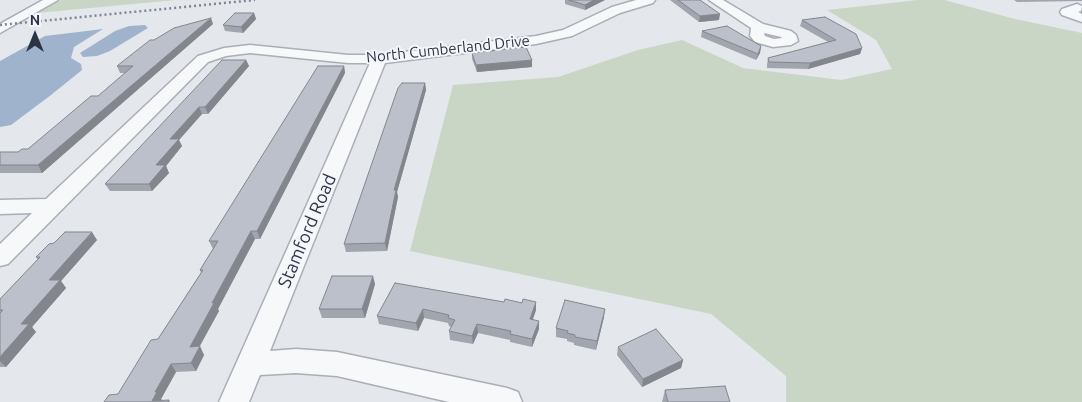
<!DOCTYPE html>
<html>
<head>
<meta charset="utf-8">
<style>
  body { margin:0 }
  #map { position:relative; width:1082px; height:402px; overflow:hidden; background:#e4e7ec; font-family:Ubuntu,sans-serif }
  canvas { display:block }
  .north { position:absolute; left:10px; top:10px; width:50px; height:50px; -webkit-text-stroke:4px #f4f6f9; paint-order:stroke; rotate:0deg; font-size:14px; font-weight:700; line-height:20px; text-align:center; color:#2b3445 }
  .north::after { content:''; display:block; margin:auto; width:18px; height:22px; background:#2b3445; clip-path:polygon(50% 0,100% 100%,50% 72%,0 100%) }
</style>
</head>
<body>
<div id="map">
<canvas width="1082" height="402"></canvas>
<div class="north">N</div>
</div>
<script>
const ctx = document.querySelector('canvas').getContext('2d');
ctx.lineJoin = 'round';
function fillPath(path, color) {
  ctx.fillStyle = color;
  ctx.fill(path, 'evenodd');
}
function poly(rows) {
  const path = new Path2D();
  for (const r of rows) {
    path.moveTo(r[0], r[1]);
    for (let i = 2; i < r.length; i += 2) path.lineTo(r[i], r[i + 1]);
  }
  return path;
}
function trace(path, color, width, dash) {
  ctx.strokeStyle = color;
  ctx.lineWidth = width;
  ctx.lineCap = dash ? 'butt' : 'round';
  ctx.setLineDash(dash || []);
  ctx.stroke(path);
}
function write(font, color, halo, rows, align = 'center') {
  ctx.font = font + ' Ubuntu,sans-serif';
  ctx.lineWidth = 4;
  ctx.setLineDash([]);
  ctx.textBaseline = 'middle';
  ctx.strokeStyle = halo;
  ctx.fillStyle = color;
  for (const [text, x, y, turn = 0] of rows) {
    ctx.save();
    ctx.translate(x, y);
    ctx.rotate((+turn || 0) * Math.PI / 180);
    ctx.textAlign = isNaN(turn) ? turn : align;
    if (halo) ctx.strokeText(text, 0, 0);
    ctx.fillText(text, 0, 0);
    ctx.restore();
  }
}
fillPath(poly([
  [61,0,176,0,37,13],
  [918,0,944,0,1015,19,1082,33,1082,402,786,402,786,376,711,314,410,251,453,85,558,77,638,50,682,40,743,68,841,80,892,69,876,40,827,10]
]), '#c9d6c5');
fillPath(poly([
  [145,25,148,28,110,51,97,56,83,57,80,53,115,31,129,26],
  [103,29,74,47,71,58,81,64,82,70,51,95,11,125,0,127,0,61,45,36]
]), '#9fb4cc');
const minor = poly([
  [43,0,58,0,0,33,0,24,43,0],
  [636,0,655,0,653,3,620,13,572,36,536,44,385,63,270,351,296,349,337,352,507,388,518,392,522,402,449,402,337,376,296,373,260,375,249,402,219,402,370,63,348,63,250,53,226,56,208,62,8,264,0,266,0,244,32,213,0,214,0,200,46,199,198,56,224,48,250,45,348,55,379,55,536,36,563,30,612,7,636,0],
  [709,0,723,0,763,24,791,31,796,35,798,41,791,45,773,47,755,42,750,36,751,28,709,0],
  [764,33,781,37,782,38,774,39,765,36,764,33],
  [1077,4,1082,6,1081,11,1078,12,1082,14,1082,22,1062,15,1060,12,1062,9,1077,4]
]);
trace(minor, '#a9aeb7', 3);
fillPath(minor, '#f7f8fa');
trace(poly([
  [0,25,255,0]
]), '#7d8696', 2.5, [2, 3]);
fillPath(poly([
  [565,0,605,0,585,10,565,4],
  [670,0,700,0,719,20,699,22],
  [1014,0,1082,0,1082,1,1017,2],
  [254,13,256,19,243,33,225,31,223,25],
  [802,20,862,48,860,54,808,69,767,68,767,65,768,58,828,42,800,26],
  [213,24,42,173,0,173,0,152,18,152,28,149,98,96,125,73,120,73,117,66,154,40],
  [702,31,761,46,760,53,756,60,701,37],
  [472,53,532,67,477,72,472,59],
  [246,60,249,66,208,114,202,114,179,140,182,146,166,166,169,173,152,191,110,191,105,184],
  [344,66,345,73,260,239,255,239,218,309,219,311,199,346,204,355,196,371,176,372,161,399,162,401,169,400,170,402,104,402,118,394,158,339,201,273,200,270,213,249,209,241],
  [425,83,426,90,397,192,398,197,387,251,346,252,344,244],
  [97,240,61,281,66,288,32,327,36,332,6,367,0,367,0,299,38,260,36,257],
  [395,283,536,310,533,319,539,329,532,347,510,342,510,340,478,333,473,344,450,340,449,331,451,327,449,326,448,323,424,318,418,331,379,324,377,316],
  [375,284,365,318,322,318,319,309],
  [604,317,596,350,574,345,574,343,567,341,567,339,556,337,556,328],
  [618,347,683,360,681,368,642,387,617,355],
  [665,390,730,402,662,402]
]), '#a1a5ae');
fillPath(poly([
  [594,0,605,0,585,10,585,5],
  [254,13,256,19,243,33,241,27],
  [720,14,719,20,699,22,700,16],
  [211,18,213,24,42,173,38,165],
  [761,46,760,53,756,60,758,54],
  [862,48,860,54,808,69,810,63],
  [246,60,249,66,208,114,205,107],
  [532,60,532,67,477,72,476,65],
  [344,66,345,73,260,239,257,231],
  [425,83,426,90,397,192,398,197,387,251,385,243,394,190],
  [199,107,202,114,179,140,182,146,166,166,169,173,152,191,149,184,156,165,170,139],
  [251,231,255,239,218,309,219,311,195,355,190,347,212,303],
  [92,232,97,240,61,281,66,288,32,327,36,332,6,367,0,361,0,357,49,280],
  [373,276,375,284,365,318,362,309],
  [536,302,536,310,530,327,530,319],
  [423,309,424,318,418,331,416,323],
  [605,309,604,317,596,350,597,341],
  [539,321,539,329,532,347,532,339],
  [477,324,478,333,473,344,472,336],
  [200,346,204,355,196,371,191,363],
  [683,360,681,368,642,387,643,379],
  [171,364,176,372,161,399,162,400,161,402,152,401,155,392]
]), '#83868d');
const building = poly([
  [569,0,594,0,585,5,569,0],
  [678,0,700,0,720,14,700,16,678,0],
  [235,13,254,13,241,27,223,25,235,13],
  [825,17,856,34,862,48,810,63,769,62,768,58,836,40,802,20,825,17],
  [211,18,38,165,0,165,0,152,18,152,22,149,28,149,91,96,98,96,133,66,117,66,150,40,154,40,174,28,211,18],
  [727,26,761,46,758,54,702,31,727,26],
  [526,47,532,60,476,65,472,53,526,47],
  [222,60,246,60,205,107,199,107,170,139,179,139,156,165,165,165,149,184,105,184,222,60],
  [318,66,344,66,257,231,251,231,212,303,214,303,190,347,200,346,191,363,171,364,155,392,157,392,152,401,169,400,168,402,104,402,109,395,118,394,151,340,158,339,203,270,200,270,218,241,209,241,318,66],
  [402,83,425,83,394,190,396,190,385,243,344,244,398,88,402,83],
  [65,232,92,232,49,280,60,280,21,324,29,324,0,357,0,313,3,310,0,310,0,299,40,257,36,257,49,244,54,243,65,232],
  [332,276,373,276,362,309,319,309,332,276],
  [395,283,504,302,505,299,522,303,523,299,536,302,530,319,539,321,532,339,510,334,511,331,477,324,472,336,449,331,455,320,448,318,449,315,423,309,416,323,377,316,395,283],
  [565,300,605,309,597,341,575,337,575,335,567,333,568,331,556,328,565,300],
  [656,329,683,360,643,379,618,347,656,329],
  [725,386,730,402,668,402,665,390,725,386]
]);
fillPath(building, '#bbc0ca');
trace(building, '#83868d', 1);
write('15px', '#2b3445', '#f4f6f9', [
  ["North Cumberland Drive",448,49,-6]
]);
write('18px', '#2b3445', '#f4f6f9', [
  ["Stamford Road",307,231,-67]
]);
</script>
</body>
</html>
